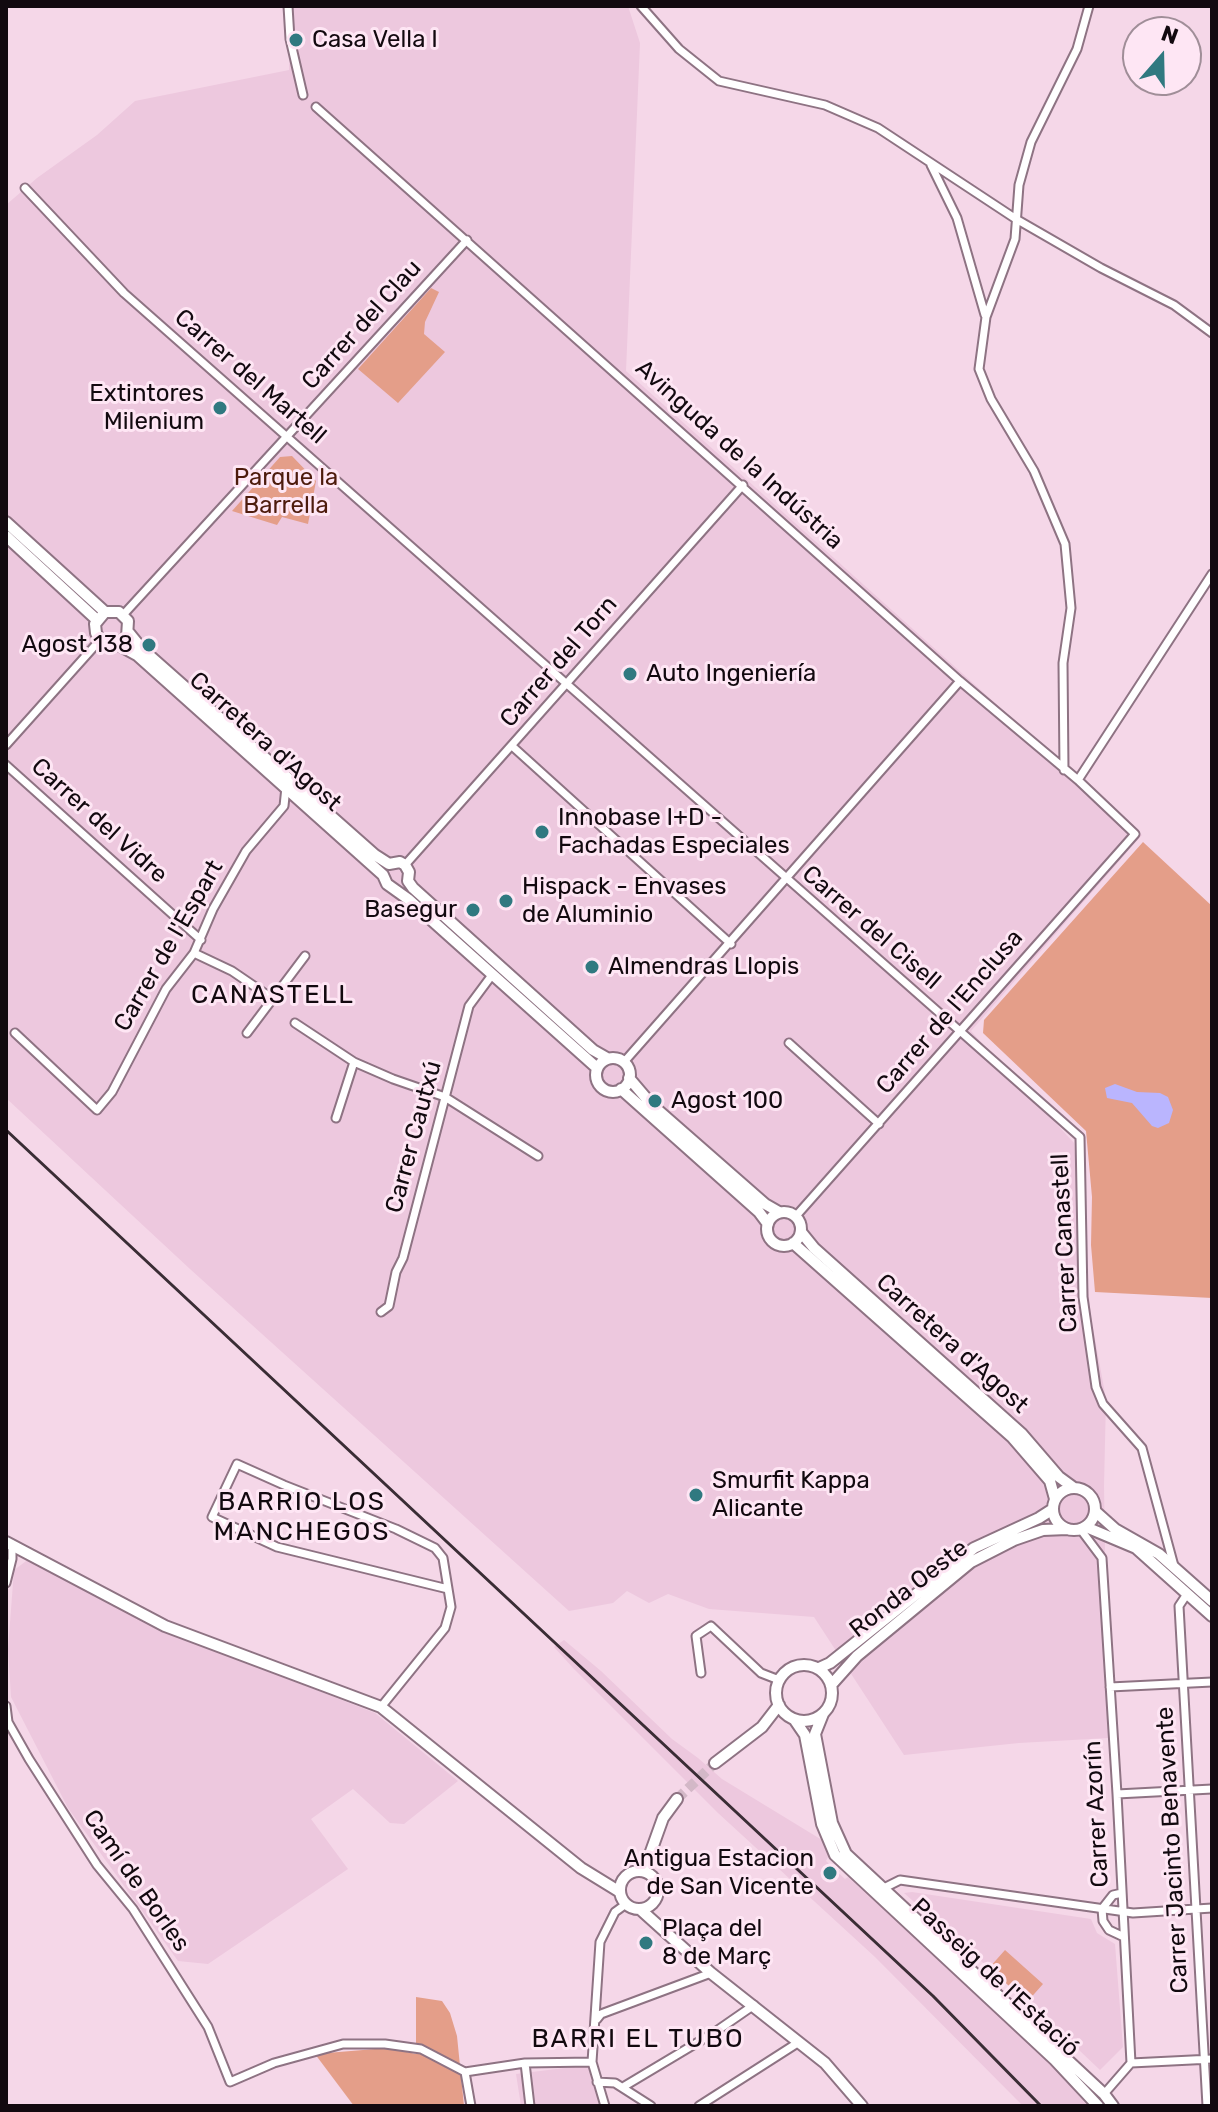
<!DOCTYPE html>
<html>
<head>
<meta charset="utf-8">
<style>
  body { margin:0 }
  #map { position:relative; width:1218px; height:2112px; overflow:hidden; background:#f5d7e8; font-family:Rubik,sans-serif }
  canvas { display:block }
  .frame { position:absolute; inset:0; border:8px solid #12090f; pointer-events:none }
  .north { position:absolute; left:1122px; top:16px; width:80px; height:80px; box-sizing:border-box; background:#fee6f4; border:2px solid #a08e98; border-radius:50%; rotate:20deg; font-size:22px; font-weight:700; line-height:32px; text-align:center; color:#12090f }
  .north::after { content:''; display:block; margin:auto; width:28px; height:36px; background:#307980; clip-path:polygon(50% 0,100% 100%,50% 72%,0 100%) }
</style>
</head>
<body>
<div id="map">
<canvas width="1218" height="2112"></canvas>
<div class="frame"></div>
<div class="north">N</div>
</div>
<script>
const ctx = document.querySelector('canvas').getContext('2d');
ctx.lineJoin = 'round';
function fillPath(path, color) {
  ctx.fillStyle = color;
  ctx.fill(path, 'evenodd');
}
function poly(rows) {
  const path = new Path2D();
  for (const r of rows) {
    if (r.length === 3) {
      path.moveTo(r[0] + r[2], r[1]);
      path.arc(r[0], r[1], r[2], 0, 2 * Math.PI);
      continue;
    }
    path.moveTo(r[0], r[1]);
    for (let i = 2; i < r.length; i += 2) path.lineTo(r[i], r[i + 1]);
  }
  return path;
}
function trace(path, color, width, dash) {
  ctx.strokeStyle = color;
  ctx.lineWidth = width;
  ctx.lineCap = dash ? 'butt' : 'round';
  ctx.setLineDash(dash || []);
  ctx.stroke(path);
}
function write(font, color, halo, rows, align = 'center') {
  ctx.font = font + ' Rubik,sans-serif';
  ctx.lineWidth = 6;
  ctx.setLineDash([]);
  ctx.textBaseline = 'middle';
  ctx.strokeStyle = halo;
  ctx.fillStyle = color;
  for (const [text, x, y, turn = 0] of rows) {
    ctx.save();
    ctx.translate(x, y);
    ctx.rotate((+turn || 0) * Math.PI / 180);
    ctx.textAlign = isNaN(turn) ? turn : align;
    if (halo) ctx.strokeText(text, 0, 0);
    ctx.fillText(text, 0, 0);
    ctx.restore();
  }
}
fillPath(poly([
  [291,6,628,6,640,43,626,371,1142,835,971,1031,1074,1143,1091,1317,1106,1399,1104,1486,1108,1738,1019,1743,904,1755,814,1617,709,1609,668,1594,649,1603,627,1591,613,1603,569,1611,190,1269,6,1098,6,205,37,178,97,135,135,101,289,70],
  [29,1559,169,1632,375,1713,458,1781,404,1824,390,1823,353,1789,311,1819,348,1869,208,1964,178,1961,68,1808,11,1697,8,1649,14,1570],
  [564,1640,601,1671,672,1739,698,1758,722,1779,822,1840,829,1855,826,1861,845,1879,848,1877,1041,2053,1088,2106,1023,2106,875,1957,718,1813,573,1668,554,1647],
  [912,1892,1091,1919,1097,1933,1115,1944,1123,2047,1100,2070,1041,2014,904,1893],
  [588,2065,600,2106,521,2106,516,2074]
]), '#edc8de');
fillPath(poly([
  [431,288,439,292,425,322,424,334,445,352,398,403,358,369],
  [292,456,316,481,308,524,282,517,277,525,232,511,280,457],
  [1143,842,1212,906,1212,1298,1095,1292,1091,1245,1092,1197,1086,1131,983,1033,984,1020],
  [1005,1950,1043,1984,1027,2002,989,1968],
  [416,1997,442,2001,450,2013,457,2036,464,2106,354,2106,315,2054,387,2048,416,2054]
]), '#e49e89');
fillPath(poly([
  [1115,1084,1137,1092,1160,1093,1168,1097,1173,1110,1169,1123,1158,1128,1152,1126,1132,1103,1107,1098,1105,1088]
]), '#bab5fe');
trace(poly([
  [677,1799,715,1763]
]), '#d3b8c7', 10, [10, 5]);
const street = poly([
  [288,6,290,39,303,95],
  [641,6,679,49,719,81,825,105,878,128,1016,219,1101,268,1174,305,1212,333],
  [316,107,960,681,1078,780,1135,834,796,1216],
  [931,165,957,218,985,315],
  [25,188,124,293,1080,1137,1083,1297,1096,1387,1103,1404,1142,1448,1174,1566],
  [123,615,467,240],
  [6,745,100,640],
  [512,746,731,944],
  [6,765,201,940],
  [1064,770,1063,663,1071,608,1065,544,1034,471,991,399,979,369,986,317,1015,239,1019,185,1031,142,1077,49,1089,6],
  [1078,780,1212,574],
  [405,865,743,485],
  [194,953,232,971,273,999],
  [295,1023,354,1062],
  [15,1033,97,1110,112,1092,166,989,194,953,213,909,246,851,284,806,286,787],
  [247,1033,305,956],
  [789,1043,879,1124],
  [624,1062,960,681],
  [336,1118,354,1062,393,1079,445,1097,538,1156],
  [381,1312,389,1306,396,1272,403,1258,469,1006,492,975],
  [1081,1530,1102,1558,1117,1794,1131,2063,1104,2094],
  [6,1583,12,1559,12,1545],
  [1187,1594,1179,1606,1207,2106],
  [701,1673,696,1636,711,1626,761,1673,779,1680],
  [1110,1687,1212,1682],
  [6,1706,8,1722,29,1759,97,1865,133,1909,208,2027,230,2082,274,2063,343,2044,385,2044,421,2049,465,2072],
  [381,1707,445,1628,451,1607,443,1558,435,1548,396,1529,284,1485,237,1464,212,1517,277,1547,448,1589],
  [1117,1794,1212,1789],
  [884,1888,900,1880,1133,1913,1212,1908],
  [1122,1893,1113,1895,1102,1909,1103,1921,1109,1930,1124,1937],
  [597,2019,601,2014,711,1973],
  [525,2063,530,2106],
  [1131,2063,1212,2059],
  [465,2072,525,2063,592,2062],
  [465,2072,471,2106],
  [597,2082,615,2083,651,2106],
  [623,2087,715,2032,754,2005],
  [605,2106,592,2062,600,1942,615,1912,626,1904],
  [699,2106,799,2042]
]);
const secondary = poly([
  [6,522,105,612],
  [6,536,97,620],
  [129,633,142,649,375,855,389,864],
  [117,644,127,637,128,621,119,612,105,612,95,624,96,633,100,640,108,644,117,644,137,655,383,875,387,884,408,899,597,1068],
  [389,864,400,862,405,865,409,872,408,881],
  [408,881,413,888,593,1050,607,1058],
  [613,1075,17],
  [629,1078,652,1105,765,1204,779,1212],
  [621,1089,759,1212,768,1224],
  [784,1229,17],
  [801,1232,814,1248,1022,1434,1059,1477,1074,1488],
  [793,1243,1012,1437,1050,1481,1055,1499],
  [1074,1509,21],
  [1096,1512,1115,1529,1159,1554,1212,1601],
  [1086,1527,1136,1548,1212,1616],
  [6,1542,165,1626,381,1707,581,1868,620,1892],
  [804,1693,28],
  [819,1668,830,1663,974,1548,1039,1518,1053,1509],
  [832,1684,857,1656,971,1562,1014,1540,1043,1530,1067,1529],
  [823,1714,815,1734,832,1823,846,1854,1104,2094,1113,2106],
  [794,1719,805,1735,822,1824,835,1855,1055,2060,1098,2106],
  [715,1763,762,1727,779,1705],
  [639,1890,19],
  [641,1871,649,1857,663,1818,677,1799],
  [641,1910,711,1973,825,2063,862,2106]
]);
trace(street, '#8e7383', 11);
trace(secondary, '#8e7383', 14);
trace(street, '#fff', 7);
trace(secondary, '#fff', 10);
trace(poly([
  [6,1130,933,1996,1041,2106]
]), '#3a2d35', 3);
for (const [x, y, r, color] of [
  [296,40,8,"#307980"],
  [220,408,8,"#307980"],
  [149,645,8,"#307980"],
  [630,674,8,"#307980"],
  [542,832,8,"#307980"],
  [506,901,8,"#307980"],
  [473,910,8,"#307980"],
  [592,967,8,"#307980"],
  [655,1101,8,"#307980"],
  [696,1495,8,"#307980"],
  [830,1873,8,"#307980"],
  [646,1943,8,"#307980"]
]) {
  const dot = new Path2D();
  dot.arc(x, y, r, 0, 2 * Math.PI);
  ctx.fillStyle = color;
  ctx.fill(dot);
  trace(dot, '#fee6f4', 3);
}
write('24px', '#12090f', '#fee6f4', [
  ["Casa Vella I",312,40],
  ["Extintores",204,394,"right"],
  ["Milenium",204,422,"right"],
  ["Agost 138",133,645,"right"],
  ["Auto Ingeniería",646,674],
  ["Innobase I+D -",558,818],
  ["Fachadas Especiales",558,846],
  ["Hispack - Envases",522,887],
  ["de Aluminio",522,915],
  ["Basegur",457,910,"right"],
  ["Almendras Llopis",608,967],
  ["Agost 100",671,1101],
  ["Smurfit Kappa",712,1481],
  ["Alicante",712,1509],
  ["Antigua Estacion",814,1859,"right"],
  ["de San Vicente",814,1887,"right"],
  ["Plaça del",662,1929],
  ["8 de Març",662,1957]
], 'left');
write('24px', '#12090f', '#fee6f4', [
  ["Carrer del Clau",362,325,-48],
  ["Carrer del Martell",250,377,41],
  ["Avinguda de la Indústria",739,455,42],
  ["Carrer del Torn",559,662,-49],
  ["Carretera d'Agost",265,742,42],
  ["Carrer del Vidre",99,821,42],
  ["Carrer del Cisell",871,928,41],
  ["Carrer de l'Espart",169,946,-60],
  ["Carrer de l'Enclusa",950,1012,-49],
  ["Carrer Cautxú",414,1137,-75],
  ["Carrer Canastell",1065,1243,-93],
  ["Carretera d'Agost",952,1344,42],
  ["Ronda Oeste",909,1589,-38],
  ["Carrer Azorín",1097,1814,-93],
  ["Carrer Jacinto Benavente",1173,1850,-93],
  ["Camí de Borles",136,1881,55],
  ["Passeig de l'Estació",995,1978,43]
]);
write('24px', '#4d1b0c', '#fee6f4', [
  ["Parque la",286,478],
  ["Barrella",286,506]
]);
ctx.letterSpacing = '2px';
write('26px', '#12090f', '#fee6f4', [
  ["CANASTELL",273,995],
  ["BARRIO LOS",302,1502],
  ["MANCHEGOS",302,1532],
  ["BARRI EL TUBO",638,2039]
]);
ctx.letterSpacing = '0px';
</script>
</body>
</html>
